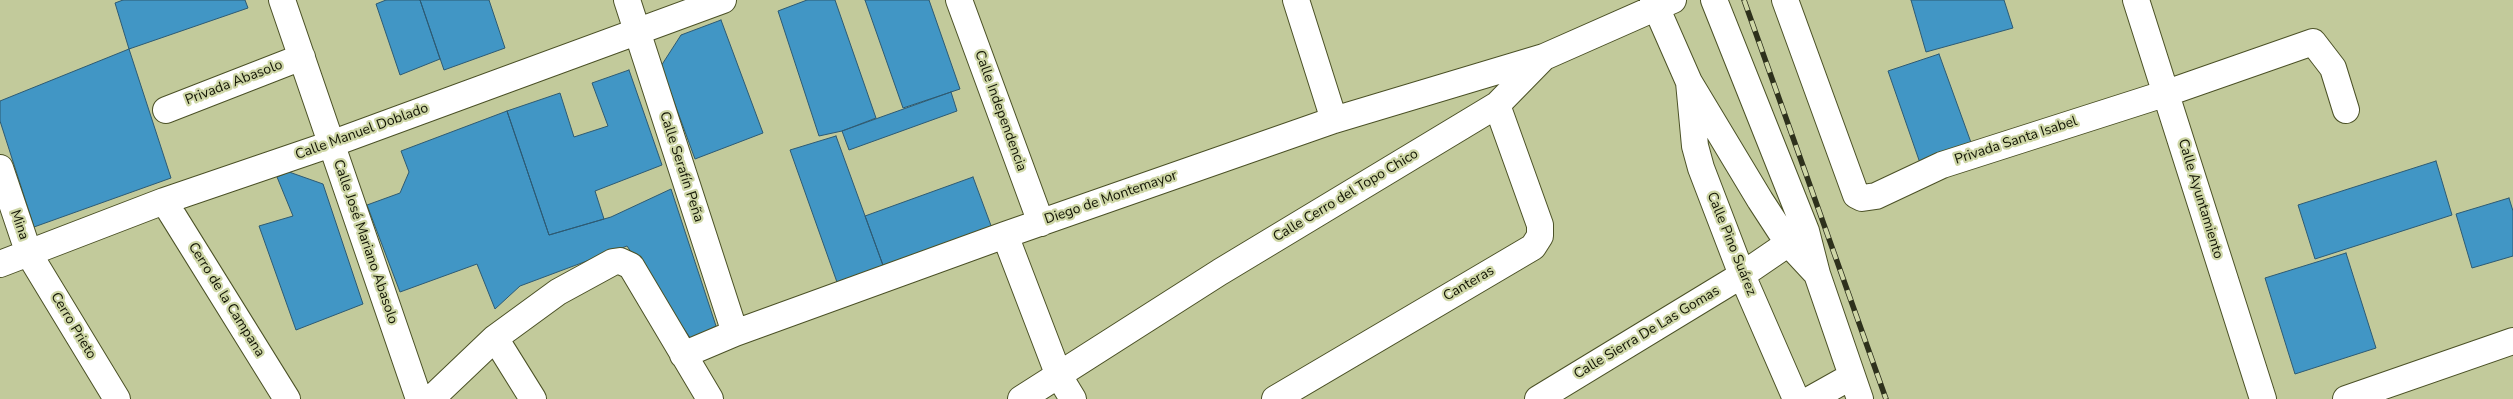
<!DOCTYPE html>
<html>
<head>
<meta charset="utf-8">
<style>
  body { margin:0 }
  canvas { display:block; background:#c2ca9b }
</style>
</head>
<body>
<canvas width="2513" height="399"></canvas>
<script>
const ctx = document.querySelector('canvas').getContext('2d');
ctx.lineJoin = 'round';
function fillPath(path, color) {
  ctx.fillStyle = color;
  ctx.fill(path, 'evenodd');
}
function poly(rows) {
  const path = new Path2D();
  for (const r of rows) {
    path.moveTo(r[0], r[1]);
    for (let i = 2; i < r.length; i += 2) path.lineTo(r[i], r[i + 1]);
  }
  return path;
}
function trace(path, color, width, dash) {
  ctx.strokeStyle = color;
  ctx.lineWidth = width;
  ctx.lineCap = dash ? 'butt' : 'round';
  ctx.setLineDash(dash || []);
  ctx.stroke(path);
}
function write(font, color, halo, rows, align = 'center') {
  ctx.font = font + ' "Nunito Sans",sans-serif';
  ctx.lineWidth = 4.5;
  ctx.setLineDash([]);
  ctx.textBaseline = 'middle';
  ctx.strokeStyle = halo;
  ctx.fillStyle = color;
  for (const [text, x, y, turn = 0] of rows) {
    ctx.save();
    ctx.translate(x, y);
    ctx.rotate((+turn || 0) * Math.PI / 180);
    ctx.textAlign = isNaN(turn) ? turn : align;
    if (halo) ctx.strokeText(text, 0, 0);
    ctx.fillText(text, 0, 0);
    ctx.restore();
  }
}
const building = poly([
  [123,0,245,0,248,8,129,49,115,3,123,0],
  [386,0,420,0,440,59,400,75,376,4,386,0],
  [420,0,489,0,505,48,444,70,420,0],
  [807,0,835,0,876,118,842,131,819,136,778,11,807,0],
  [865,0,929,0,960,89,903,108,865,0],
  [1911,0,2004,0,2013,28,1926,52,1911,0],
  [721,20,763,133,695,159,661,66,681,35,721,20],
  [129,49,171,178,34,227,0,121,0,101,129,49],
  [1939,54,1973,148,1920,163,1888,71,1939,54],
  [629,70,662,165,595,191,604,219,549,235,507,111,560,93,574,137,608,126,592,83,629,70],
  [951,92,957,111,849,150,842,131,951,92],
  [507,111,549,235,611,217,671,189,716,326,691,339,627,246,520,286,495,309,477,264,400,292,367,205,400,193,409,172,401,151,507,111],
  [836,136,884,268,838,285,790,150,836,136],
  [2436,161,2452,215,2315,259,2298,205,2436,161],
  [289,172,323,184,363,304,296,330,259,226,293,216,277,177,289,172],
  [973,177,993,231,884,268,865,216,973,177],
  [2509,198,2513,211,2513,256,2472,268,2456,214,2509,198],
  [2346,253,2376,348,2295,374,2265,278,2346,253]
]);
fillPath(building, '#4196c5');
trace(building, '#2d5a73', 1);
const minor = poly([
  [282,0,419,399],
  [627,0,735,333],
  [959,0,1041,223],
  [1296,0,1334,120],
  [1653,0,1689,82,1760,200,1788,243,1815,272],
  [1714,0,1806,231,1817,274,1860,399],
  [1785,0,1856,195,1862,198,1876,196,1942,165,2167,93,2313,42,2333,68,2346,110],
  [2136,0,2263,399],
  [1689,82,1695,146,1701,168,1742,275,1796,399],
  [166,110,302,57],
  [0,168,29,254,117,399],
  [164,201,287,399],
  [1005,235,1059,376,1073,399],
  [0,264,164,201,331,144,723,0],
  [495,338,533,399],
  [683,355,735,333,1005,235,1334,120,1544,57],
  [431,399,495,338,558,292,613,262,620,261,631,266,710,399],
  [1021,399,1220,272,1497,105,1544,57,1673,0],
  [1275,399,1533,247,1540,236,1540,225,1497,105],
  [1538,399,1742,275,1802,234],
  [1811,399,1852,376],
  [2346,399,2513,341]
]);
trace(minor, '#4b5126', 28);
trace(minor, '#fff', 26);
const rail = poly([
  [1744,0,1886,399]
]);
trace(rail, '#2e311c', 5.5);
trace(rail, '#cfd7a7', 4, [11]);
write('14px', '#121404', '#cfd7a7', [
  ["Privada Abasolo",234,83,-21],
  ["Calle Independencia",1000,111,70],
  ["Calle Manuel Doblado",362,132,-20],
  ["Privada Santa Isabel",2016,141,-18],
  ["Calle Serafín Peña",681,167,72],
  ["Calle Cerro del Topo Chico",1346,196,-31],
  ["Diego de Montemayor",1111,198,-19],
  ["Calle Ayuntamiento",2200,199,73],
  ["Mina",19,225,71],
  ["Calle José Mariano Abasolo",365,242,71],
  ["Calle Pino Suárez",1731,244,68],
  ["Canteras",1469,284,-30],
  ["Cerro de la Campana",226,300,58],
  ["Cerro Prieto",73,326,59],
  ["Calle Sierra De Las Gomas",1647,333,-31]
]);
</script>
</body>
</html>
